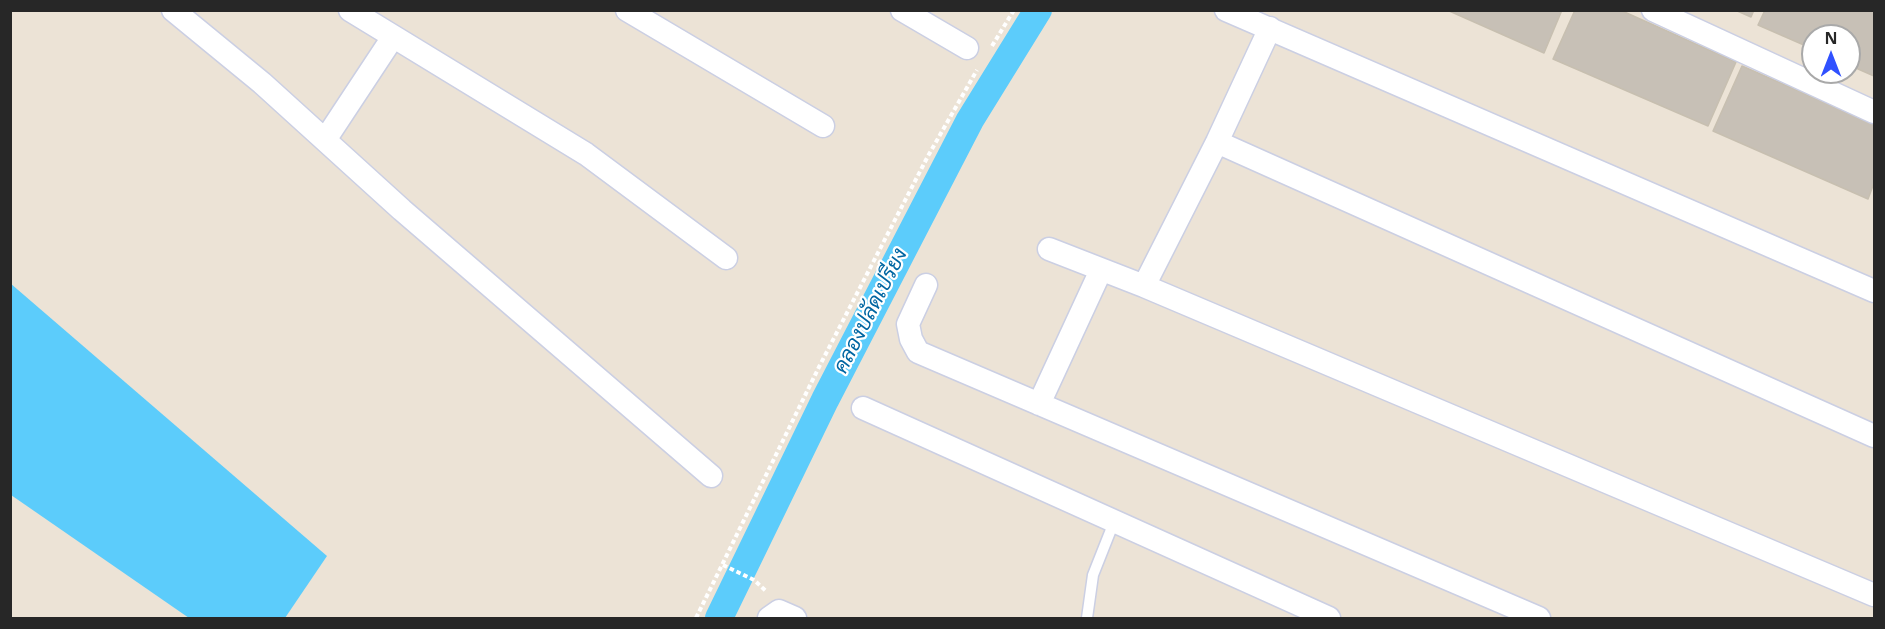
<!DOCTYPE html>
<html>
<head>
<meta charset="utf-8">
<style>
  body { margin:0 }
  #map { position:relative; width:1885px; height:629px; overflow:hidden; background:#ece3d6; font-family:"Open Sans",sans-serif }
  canvas { display:block }
  .frame { position:absolute; inset:0; border:12px solid #272727; pointer-events:none }
  .north { position:absolute; left:1801px; top:24px; width:60px; height:60px; box-sizing:border-box; background:#fff; border:2px solid #a9a9a9; border-radius:50%; rotate:0deg; font-size:16px; font-weight:700; line-height:24px; text-align:center; color:#272727 }
  .north::after { content:''; display:block; margin:auto; width:21px; height:27px; background:#3051ff; clip-path:polygon(50% 0,100% 100%,50% 72%,0 100%) }
</style>
</head>
<body>
<div id="map">
<canvas width="1885" height="629"></canvas>
<div class="frame"></div>
<div class="north">N</div>
</div>
<script>
const ctx = document.querySelector('canvas').getContext('2d');
ctx.lineJoin = 'round';
function fillPath(path, color) {
  ctx.fillStyle = color;
  ctx.fill(path, 'evenodd');
}
function poly(rows) {
  const path = new Path2D();
  for (const r of rows) {
    path.moveTo(r[0], r[1]);
    for (let i = 2; i < r.length; i += 2) path.lineTo(r[i], r[i + 1]);
  }
  return path;
}
function trace(path, color, width, dash) {
  ctx.strokeStyle = color;
  ctx.lineWidth = width;
  ctx.lineCap = dash ? 'butt' : 'round';
  ctx.setLineDash(dash || []);
  ctx.stroke(path);
}
function write(font, color, halo, rows, align = 'center') {
  ctx.font = font + ' "Open Sans",Sarabun,sans-serif';
  ctx.lineWidth = 4.5;
  ctx.setLineDash([]);
  ctx.textBaseline = 'middle';
  ctx.strokeStyle = halo;
  ctx.fillStyle = color;
  for (const [text, x, y, turn = 0] of rows) {
    ctx.save();
    ctx.translate(x, y);
    ctx.rotate((+turn || 0) * Math.PI / 180);
    ctx.textAlign = isNaN(turn) ? turn : align;
    if (halo) ctx.strokeText(text, 0, 0);
    ctx.fillText(text, 0, 0);
    ctx.restore();
  }
}
fillPath(poly([
  [10,283,327,556,285,618,189,618,11,495]
]), '#5cccfb');
trace(poly([
  [719,618,825,400,970,120,1038,10]
]), '#5cccfb', 28);
const building = poly([
  [1447,10,1562,10,1544,53,1447,10],
  [1575,10,1620,10,1736,62,1708,126,1553,59,1575,10],
  [1735,10,1754,10,1751,17,1735,10],
  [1765,10,1874,10,1874,76,1849,65,1849,36,1813,36,1813,49,1758,25,1765,10],
  [1742,66,1874,124,1874,183,1868,199,1713,131,1742,66]
]);
fillPath(building, '#c7c0b6');
trace(building, '#c7bfb0', 1.5);
const lane = poly([
  [1087,618,1093,575,1114,522]
]);
const street = poly([
  [173,10,262,83,402,210,711,476],
  [350,10,586,154,726,258],
  [627,10,823,126],
  [902,10,967,48],
  [1226,10,1874,291],
  [1653,10,1874,112],
  [325,140,393,37],
  [1217,142,1874,436],
  [1049,249,1144,286,1874,595],
  [926,285,908,324,911,339,918,352,1539,618],
  [1144,286,1217,142,1270,28],
  [1039,404,1101,270],
  [863,408,1329,618],
  [769,618,779,611,795,618]
]);
trace(lane, '#cbcfe3', 13);
trace(street, '#cbcfe3', 25);
trace(poly([
  [992,46,1014,10],
  [723,565,754,580,766,591],
  [696,618,819,367,928,156,977,70]
]), '#fff', 4, [4.5, 3]);
trace(lane, '#fff', 10);
trace(street, '#fff', 22);
write('italic 21px', '#0066a2', '#fff', [
  ["คลองปลัดเปรียง",871,311,-63]
]);
</script>
</body>
</html>
